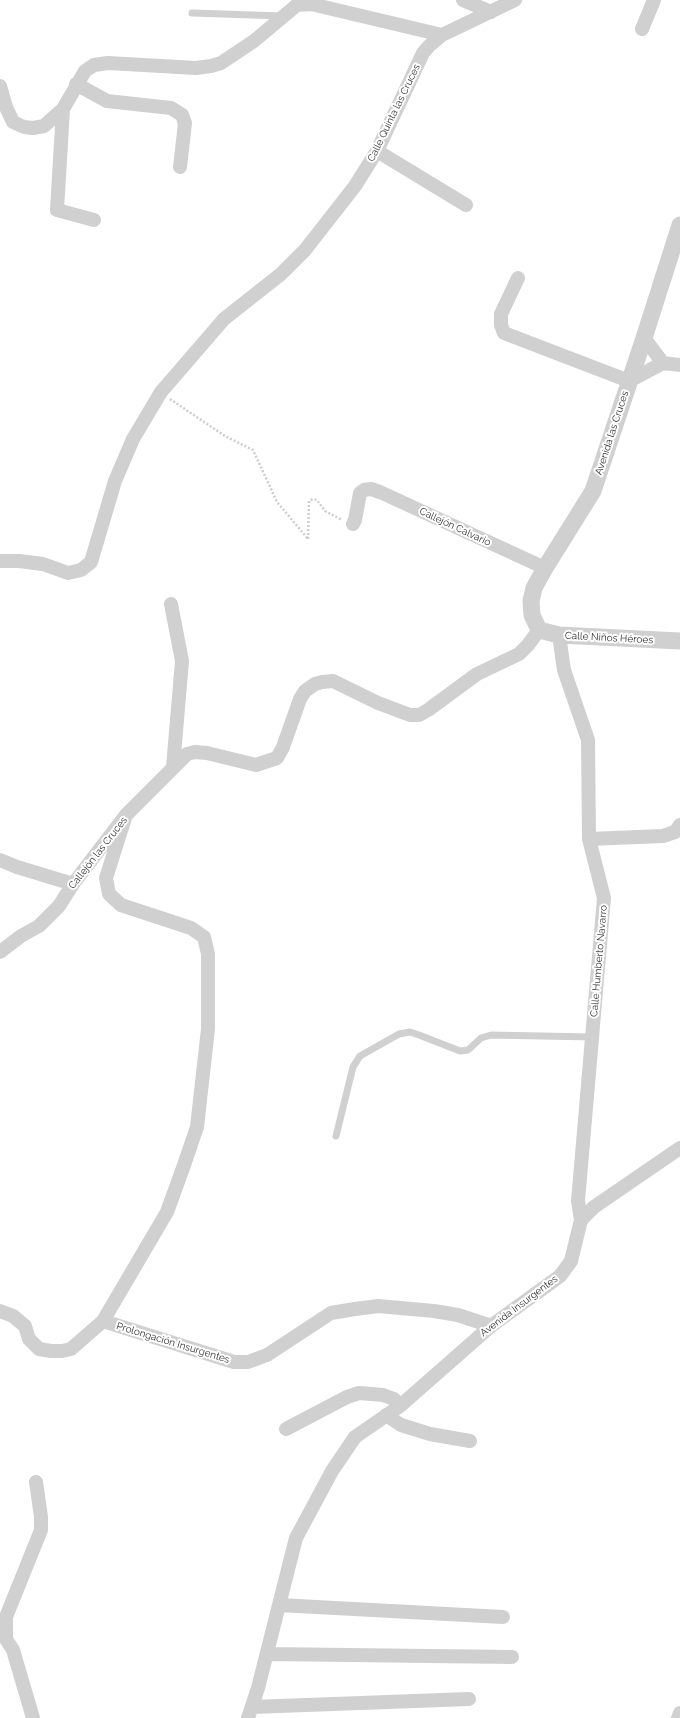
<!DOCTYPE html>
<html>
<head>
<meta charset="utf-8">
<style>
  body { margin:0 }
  canvas { display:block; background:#fff }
</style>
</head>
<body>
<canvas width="680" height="1718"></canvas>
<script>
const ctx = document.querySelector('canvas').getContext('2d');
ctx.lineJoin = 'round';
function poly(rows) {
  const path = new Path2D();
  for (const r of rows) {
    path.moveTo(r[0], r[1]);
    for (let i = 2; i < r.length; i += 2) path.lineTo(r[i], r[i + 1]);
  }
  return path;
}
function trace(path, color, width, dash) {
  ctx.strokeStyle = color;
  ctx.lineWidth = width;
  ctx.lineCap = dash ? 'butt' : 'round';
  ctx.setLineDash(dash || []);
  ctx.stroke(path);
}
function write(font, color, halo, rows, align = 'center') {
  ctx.font = font + ' Raleway,sans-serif';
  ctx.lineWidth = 4;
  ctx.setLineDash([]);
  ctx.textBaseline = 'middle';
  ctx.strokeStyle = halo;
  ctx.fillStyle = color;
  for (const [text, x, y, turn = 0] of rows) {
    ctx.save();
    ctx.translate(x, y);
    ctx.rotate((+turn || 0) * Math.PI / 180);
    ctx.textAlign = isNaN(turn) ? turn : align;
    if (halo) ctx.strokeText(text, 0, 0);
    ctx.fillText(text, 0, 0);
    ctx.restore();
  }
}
trace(poly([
  [170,399,225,436,253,450,277,502,308,539],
  [308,539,309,501,313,499,317,500,325,511,342,520]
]), '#cdcdcd', 2.5, [2, 2]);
trace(poly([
  [192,13,283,16],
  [336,1136,353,1067,360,1056,399,1034,410,1032,419,1035,460,1051,468,1050,481,1038,491,1035,592,1037]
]), '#d0d0d0', 7);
trace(poly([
  [463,0,491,12],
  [642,29,654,0],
  [76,84,107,101,171,108,182,115,185,123,180,167],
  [0,86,6,107,13,122,24,127,33,128,44,126,63,109,85,71,94,65,108,63,196,68,211,66,221,63,254,41,297,5,311,4,442,35],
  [63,109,57,210,94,220],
  [377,151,466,205],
  [518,278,501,314,501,325,504,333,629,381,663,363,680,365],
  [644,338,663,363],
  [353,524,355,520,360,493,364,490,371,489,380,492,545,568],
  [0,561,19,561,43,564,68,573,81,570,91,562,115,481,133,439,161,392,224,319,281,274,305,250,355,186,377,151,423,53,429,46,442,35,515,0],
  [171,604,182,661,173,767],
  [559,635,564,670,588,740,589,839,604,898,578,1201,581,1220],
  [589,839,663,836,675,832,680,825],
  [0,860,17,867,73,884],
  [0,952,21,936,39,926,59,906,73,884,126,815,187,754,195,752,207,753,256,765,277,758,283,747,300,699,305,691,315,684,322,682,333,681,378,703,410,715,419,715,428,710,477,674,519,654,528,645,539,630],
  [0,1311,13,1316,25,1326,29,1339,39,1349,51,1351,62,1351,71,1349,103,1321,167,1212,183,1168,197,1127,208,1029,208,954,204,937,191,928,121,905,109,894,106,878,126,815],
  [103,1321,234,1362,248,1362,267,1355,331,1313,355,1309,378,1306,434,1311,458,1315,491,1326],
  [386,1415,401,1425,430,1434,470,1441],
  [286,1429,347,1397,359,1393,383,1395,394,1399,400,1406],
  [279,1605,503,1617],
  [267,1654,512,1657],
  [252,1707,469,1699],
  [33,1718,13,1650,6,1639,6,1617,41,1530,41,1517,36,1482],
  [248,1718,258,1688,296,1538,332,1471,355,1437,400,1406,491,1326,560,1276,571,1261,581,1220,594,1207,680,1148],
  [678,1718,680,1713]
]), '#d0d0d0', 14);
trace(poly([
  [680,225,644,338,593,491,545,568,534,588,531,601,532,615,539,630,559,635,680,641]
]), '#d0d0d0', 17);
write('10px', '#333', '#fff', [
  ["Calle Quinta las Cruces",394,113,-64],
  ["Avenida las Cruces",612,433,-72],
  ["Callejón Calvario",455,527,25],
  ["Calle Niños Héroes",609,638,3],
  ["Callejón las Cruces",98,853,-52],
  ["Calle Humberto Navarro",599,961,-85],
  ["Avenida Insurgentes",519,1306,-37],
  ["Prolongación Insurgentes",173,1343,17]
]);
</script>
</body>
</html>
